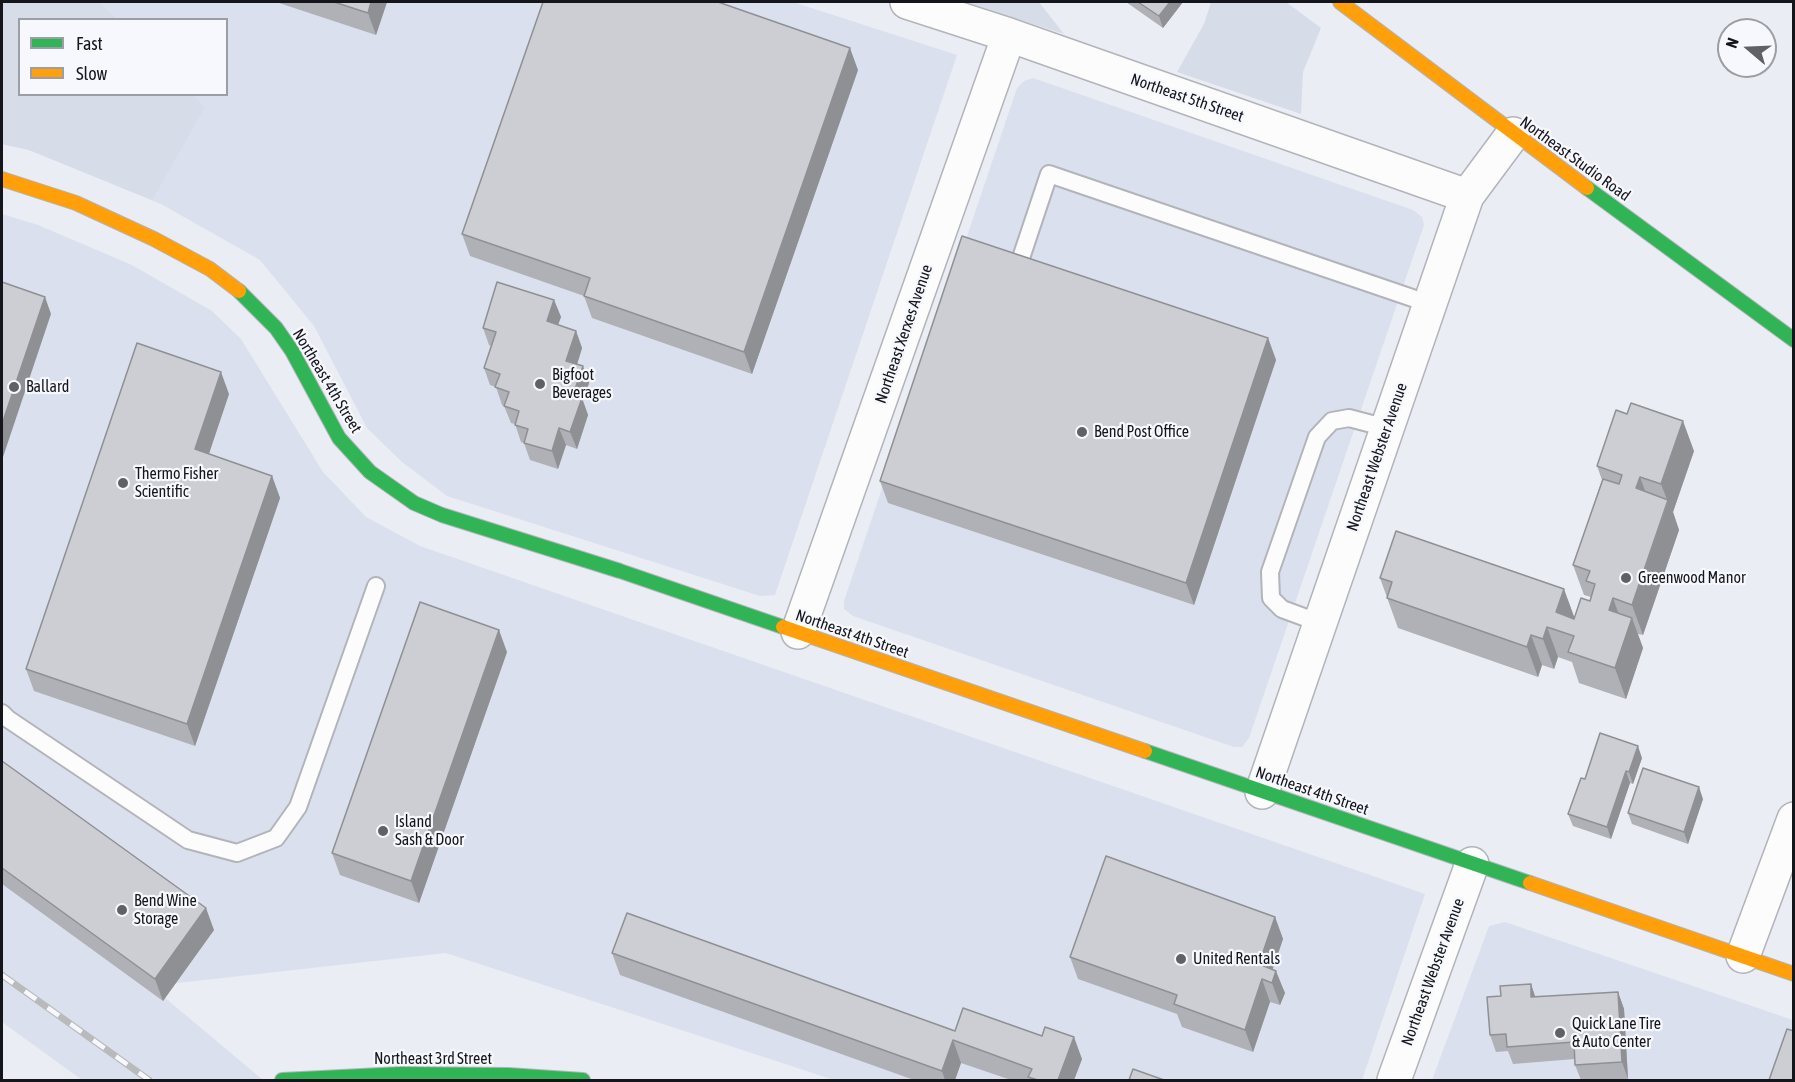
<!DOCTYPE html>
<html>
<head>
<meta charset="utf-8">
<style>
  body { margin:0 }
  #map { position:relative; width:1795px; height:1082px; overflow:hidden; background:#eaedf4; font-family:"Asap Condensed",sans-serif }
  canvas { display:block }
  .frame { position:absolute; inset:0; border:3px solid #14161b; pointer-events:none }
  .legend { position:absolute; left:18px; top:18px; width:210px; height:78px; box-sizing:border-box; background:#f6f8fe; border:2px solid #9c9ea3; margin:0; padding:8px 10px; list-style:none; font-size:18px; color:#14161b }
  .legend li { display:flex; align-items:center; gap:12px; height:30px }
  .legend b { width:30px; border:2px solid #9c9ea3 }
  .north { position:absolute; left:1717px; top:18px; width:60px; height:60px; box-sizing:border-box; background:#f6f8fe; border:2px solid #9c9ea3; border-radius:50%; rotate:289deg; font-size:16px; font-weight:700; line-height:24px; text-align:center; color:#14161b }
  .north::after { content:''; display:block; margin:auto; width:21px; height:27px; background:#5f6167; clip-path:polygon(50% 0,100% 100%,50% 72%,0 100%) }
</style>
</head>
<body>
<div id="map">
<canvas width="1795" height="1082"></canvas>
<div class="frame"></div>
<ul class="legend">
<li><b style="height:8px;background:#30b455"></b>Fast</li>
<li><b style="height:8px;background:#ff9f0a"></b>Slow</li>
</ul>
<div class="north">N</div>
</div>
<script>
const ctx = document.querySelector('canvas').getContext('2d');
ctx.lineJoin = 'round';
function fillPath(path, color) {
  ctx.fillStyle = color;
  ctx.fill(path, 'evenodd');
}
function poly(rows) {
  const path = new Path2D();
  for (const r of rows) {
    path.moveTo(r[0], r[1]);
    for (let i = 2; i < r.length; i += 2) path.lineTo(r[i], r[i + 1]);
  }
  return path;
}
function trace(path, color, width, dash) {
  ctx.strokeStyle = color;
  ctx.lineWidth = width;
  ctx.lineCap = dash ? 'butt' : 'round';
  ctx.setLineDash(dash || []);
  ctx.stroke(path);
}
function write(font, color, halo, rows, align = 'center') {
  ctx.font = font + ' "Asap Condensed",sans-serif';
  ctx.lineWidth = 4.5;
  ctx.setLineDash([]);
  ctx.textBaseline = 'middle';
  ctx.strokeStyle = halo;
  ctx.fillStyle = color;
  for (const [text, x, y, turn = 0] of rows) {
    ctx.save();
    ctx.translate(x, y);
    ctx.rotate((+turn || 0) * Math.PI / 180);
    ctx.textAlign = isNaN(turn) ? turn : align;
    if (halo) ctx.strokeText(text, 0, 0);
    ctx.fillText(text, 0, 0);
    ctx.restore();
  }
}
fillPath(poly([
  [2,2,793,2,957,55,775,595,760,596,447,496,402,462,367,428,314,326,260,260,161,204,29,150,2,144],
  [20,20,226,20,226,94,20,94],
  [1033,78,1413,210,1422,217,1424,225,1249,738,1242,747,1234,747,853,616,844,609,844,601,1017,88,1024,81],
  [2,214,38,225,132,265,212,311,241,339,323,472,366,517,420,546,1425,894,1362,1080,834,1080,446,953,151,986,263,1080,82,1080,2,1022],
  [1505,922,1793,1020,1793,1080,1432,1080,1489,926]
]), '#dae0ed');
fillPath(poly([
  [2,2,98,2,116,19,20,20,20,94,193,95,205,107,152,200,29,150,2,144],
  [965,2,1039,2,1064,34],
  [1211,2,1286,2,1321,28,1303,72,1301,114,1177,72,1204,24]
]), '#d7dce9');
const lane = poly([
  [1016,273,1049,174,1430,304],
  [1320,623,1282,609,1271,598,1270,572,1317,437,1332,421,1349,418,1387,428],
  [2,713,8,719,188,840,237,853,276,838,298,807,376,586]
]);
const street = poly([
  [907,2,1009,35,1467,196],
  [798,632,1009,35],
  [1262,792,1467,196,1513,134],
  [1743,956,1794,819],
  [1394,1080,1472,864]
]);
const fast = poly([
  [1587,188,1794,340],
  [239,291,276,328,292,351,339,438,370,472,414,503,442,515,620,571,783,627],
  [1145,751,1530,883],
  [282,1080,401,1074,508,1075,583,1080]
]);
const slow = poly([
  [1340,2,1587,188],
  [2,179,76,203,154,239,210,269,239,291],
  [783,627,1145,751],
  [1530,883,1794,974]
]);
trace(lane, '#b2b4ba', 20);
trace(street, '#b2b4ba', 36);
trace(fast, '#b2b4ba', 16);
trace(slow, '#b2b4ba', 16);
trace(lane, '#fcfcfd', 16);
trace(street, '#fcfcfd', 33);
trace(fast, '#30b455', 14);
trace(slow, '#ff9f0a', 14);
const rail = poly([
  [2,975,149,1080]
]);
trace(rail, '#b9babc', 7);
trace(rail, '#f6f8fe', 4.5, [14]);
fillPath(poly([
  [276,2,387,2,376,35],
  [1126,2,1183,2,1163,28],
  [858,70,752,374,592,318,584,296,470,256,462,234],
  [554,300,561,317,558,325,576,331,582,348,577,364,589,383,583,401,588,415,577,449,566,445,558,469,530,460,524,443,521,442,515,424,511,423,504,406,502,405,496,387,490,385,484,368,491,346,489,345,483,328],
  [1268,338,1276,360,1194,605,888,503,880,481],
  [229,394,209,454,272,476,280,498,195,746,34,691,26,669],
  [1694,451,1673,512,1679,530,1643,635,1638,634,1643,648,1626,699,1579,683,1572,662,1558,657,1554,669,1542,665,1538,677,1398,628,1380,578,1575,617,1590,601,1591,597,1584,595,1573,565,1602,480,1597,466],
  [507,652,419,903,340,875,332,853],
  [1642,758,1633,784,1630,783,1611,839,1573,826,1568,814,1585,779],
  [2,761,214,930,163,1001,2,884],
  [1703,799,1688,844,1632,824,1628,813],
  [1275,917,1283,939,1273,969,1285,993,1280,1005,1270,1002,1253,1052,1182,1027,1177,1014,1078,979,1070,957],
  [612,953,955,1031,1082,1059,1074,1080,1011,1080,961,1063,955,1080,914,1080,620,975],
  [1531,984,1535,997,1618,992,1624,1009,1628,1079,1581,1080,1575,1065,1575,1059,1513,1064,1508,1051,1496,1052,1490,1035,1501,996]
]), '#afb1b6');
fillPath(poly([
  [371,2,387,2,376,35,368,13],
  [1170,2,1183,2,1163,28,1159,16],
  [850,48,858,70,752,374,744,352],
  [45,297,51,314,2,460,2,424],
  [554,300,561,317,553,338,547,321],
  [576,331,582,348,573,378,566,361],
  [1268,338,1276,360,1194,605,1186,583],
  [583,366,589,383,583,401,588,415,577,449,570,432,573,395],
  [221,372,229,394,203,471,195,449],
  [1683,421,1694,451,1673,512,1679,530,1643,635,1632,605,1668,502,1661,484],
  [559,428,566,445,558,469,552,451],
  [272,476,280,498,195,746,187,724],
  [1640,477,1651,507,1636,488],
  [1564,589,1575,619,1556,612],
  [1613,598,1624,629,1609,610],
  [1632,618,1643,648,1626,699,1615,668],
  [1547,627,1558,657,1554,669,1543,639],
  [499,630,507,652,419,903,411,881],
  [1531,635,1542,665,1538,677,1527,647],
  [1638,746,1642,758,1633,784,1629,772],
  [1626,771,1630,783,1611,839,1607,827],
  [1699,787,1703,799,1688,844,1684,832],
  [206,908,214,930,163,1001,155,979],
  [1275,917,1283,939,1268,982,1259,964],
  [1276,971,1285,993,1280,1005,1272,983],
  [1262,979,1270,1002,1253,1052,1245,1030],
  [1531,984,1537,1002,1531,997],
  [1618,992,1624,1009,1628,1079,1622,1062],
  [1074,1037,1082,1059,1074,1080,1058,1080],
  [953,1040,961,1063,955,1080,945,1080,942,1071]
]), '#8f9094');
const building = poly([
  [334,2,371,2,368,13,334,2],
  [543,2,718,2,850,48,744,352,584,296,590,278,462,234,543,2],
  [1138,2,1170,2,1159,16,1138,2],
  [962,236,1268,338,1186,583,880,481,962,236],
  [2,282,45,297,2,424,2,282],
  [497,282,554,300,547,321,576,331,566,361,583,366,573,395,582,398,570,432,559,428,552,451,524,443,528,429,515,425,519,411,504,406,509,392,495,387,500,374,484,368,496,332,483,328,497,282],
  [137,343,221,372,195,449,272,476,187,724,26,669,137,343],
  [1631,403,1683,421,1661,484,1640,477,1636,488,1668,500,1632,605,1613,598,1609,610,1632,618,1615,668,1568,652,1574,636,1547,627,1543,639,1531,635,1527,647,1387,598,1392,582,1380,578,1396,531,1564,589,1556,612,1574,619,1581,598,1590,601,1595,584,1586,581,1590,571,1573,565,1603,479,1619,484,1622,475,1597,466,1616,410,1627,414,1631,403],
  [420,602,499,630,411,881,332,853,420,602],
  [1600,733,1638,746,1629,772,1626,771,1607,827,1568,814,1581,778,1585,779,1600,733],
  [2,761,206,908,155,979,2,868,2,761],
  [1643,768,1699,787,1684,832,1628,813,1643,768],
  [1106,856,1275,917,1259,964,1276,971,1272,983,1262,979,1245,1030,1174,1004,1177,995,1070,957,1106,856],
  [627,913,955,1031,963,1008,1042,1036,1045,1027,1074,1037,1058,1080,1038,1080,1028,1077,1032,1069,953,1040,942,1071,612,953,627,913],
  [1531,984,1531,997,1618,992,1622,1062,1575,1065,1574,1042,1507,1047,1506,1034,1490,1035,1487,997,1501,996,1500,986,1531,984],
  [1787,1029,1794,1031,1794,1080,1769,1080,1787,1029],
  [1133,1069,1164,1080,1129,1080,1133,1069]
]);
fillPath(building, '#ccced4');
trace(building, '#8f9094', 1.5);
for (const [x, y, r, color] of [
  [540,384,6,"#5f6167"],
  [14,387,6,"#5f6167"],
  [1082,432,6,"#5f6167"],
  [123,483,6,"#5f6167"],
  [1626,578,6,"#5f6167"],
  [383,831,6,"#5f6167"],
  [122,910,6,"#5f6167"],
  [1181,959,6,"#5f6167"],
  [1560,1033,6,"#5f6167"]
]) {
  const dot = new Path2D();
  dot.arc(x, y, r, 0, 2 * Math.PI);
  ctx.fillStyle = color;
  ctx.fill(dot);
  trace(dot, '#f6f8fe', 2);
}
write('16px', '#14161b', '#f6f8fe', [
  ["Northeast 5th Street",1187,98,19],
  ["Northeast Studio Road",1575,159,36],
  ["Northeast Xerxes Avenue",904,334,-71],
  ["Northeast 4th Street",327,381,59],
  ["Northeast Webster Avenue",1377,457,-71],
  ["Northeast 4th Street",852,634,19],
  ["Northeast 4th Street",1312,791,19],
  ["Northeast Webster Avenue",1433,972,-70],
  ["Northeast 3rd Street",433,1059]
]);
write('16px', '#14161b', '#f6f8fe', [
  ["Bigfoot",552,375],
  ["Beverages",552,393],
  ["Ballard",26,387],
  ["Bend Post Office",1094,432],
  ["Thermo Fisher",135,474],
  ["Scientific",135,492],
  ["Greenwood Manor",1638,578],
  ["Island",395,822],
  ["Sash & Door",395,840],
  ["Bend Wine",134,901],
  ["Storage",134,919],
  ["United Rentals",1193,959],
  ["Quick Lane Tire",1572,1024],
  ["& Auto Center",1572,1042]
], 'left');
</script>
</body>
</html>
